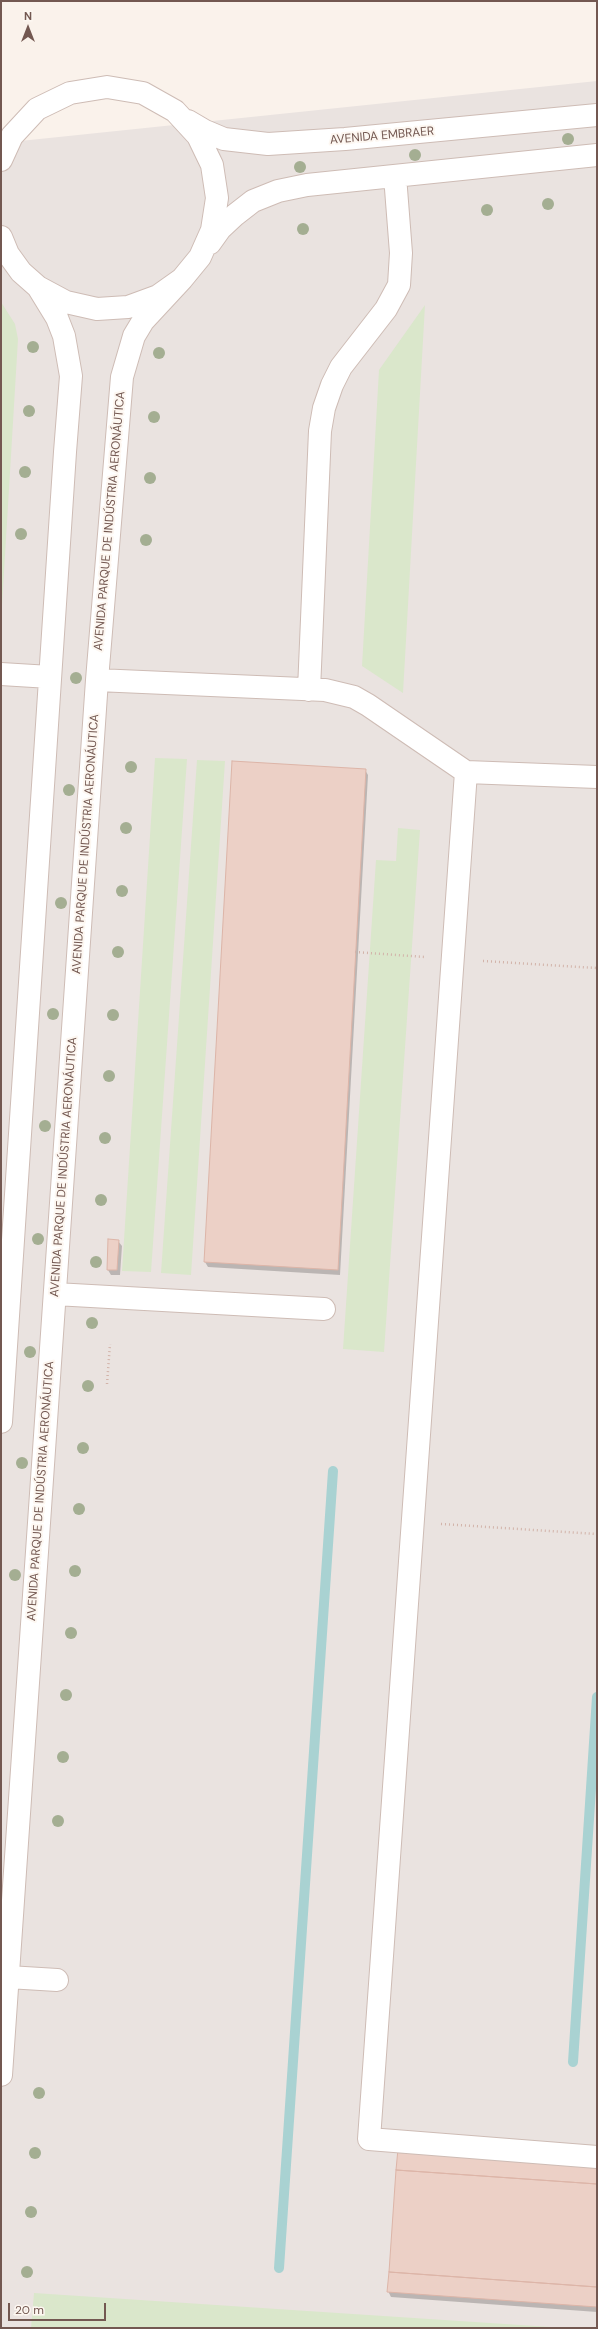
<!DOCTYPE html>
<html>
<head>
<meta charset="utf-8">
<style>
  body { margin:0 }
  #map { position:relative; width:598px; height:2329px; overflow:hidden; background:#faf2eb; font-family:"DM Sans",sans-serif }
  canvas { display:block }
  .frame { position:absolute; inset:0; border:2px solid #735851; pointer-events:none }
  .north { position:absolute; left:8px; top:8px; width:40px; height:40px; -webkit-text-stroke:3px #fdf7f1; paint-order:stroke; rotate:0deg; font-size:11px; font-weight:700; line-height:16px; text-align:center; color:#735851 }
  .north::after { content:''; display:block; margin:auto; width:14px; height:18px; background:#735851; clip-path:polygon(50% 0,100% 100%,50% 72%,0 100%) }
  .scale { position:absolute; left:8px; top:2303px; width:98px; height:18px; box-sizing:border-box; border:2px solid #735851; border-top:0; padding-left:5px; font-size:12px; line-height:14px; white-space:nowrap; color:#735851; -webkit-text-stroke:3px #fdf7f1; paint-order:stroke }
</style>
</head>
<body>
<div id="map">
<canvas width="598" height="2329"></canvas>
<div class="frame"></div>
<div class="north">N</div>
<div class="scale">20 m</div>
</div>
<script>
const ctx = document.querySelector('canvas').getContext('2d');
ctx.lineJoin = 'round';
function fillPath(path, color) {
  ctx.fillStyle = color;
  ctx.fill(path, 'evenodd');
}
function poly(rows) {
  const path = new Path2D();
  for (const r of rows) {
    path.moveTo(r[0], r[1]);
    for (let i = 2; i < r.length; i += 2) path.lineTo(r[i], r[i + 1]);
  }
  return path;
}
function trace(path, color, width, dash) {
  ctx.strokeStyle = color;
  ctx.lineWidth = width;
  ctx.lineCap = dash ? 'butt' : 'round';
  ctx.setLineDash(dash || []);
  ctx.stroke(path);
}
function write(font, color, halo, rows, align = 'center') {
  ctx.font = font + ' "DM Sans",sans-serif';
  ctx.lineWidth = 4;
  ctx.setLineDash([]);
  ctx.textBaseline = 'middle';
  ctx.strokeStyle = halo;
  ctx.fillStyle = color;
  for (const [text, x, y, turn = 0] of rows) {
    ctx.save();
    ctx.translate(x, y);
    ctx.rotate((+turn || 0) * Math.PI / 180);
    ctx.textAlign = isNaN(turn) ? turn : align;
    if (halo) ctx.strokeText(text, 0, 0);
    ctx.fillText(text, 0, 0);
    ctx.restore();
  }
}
fillPath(poly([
  [597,81,597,2328,1,2328,1,143]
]), '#eae3e0');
fillPath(poly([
  [1,302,15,324,18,339,1,622],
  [425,305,403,693,362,666,379,370],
  [155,758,187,759,151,1272,122,1271],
  [197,760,225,761,191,1275,161,1273],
  [398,828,420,830,384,1352,343,1349,376,860,396,861],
  [34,2293,566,2328,31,2328]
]), '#dae7cb');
fillPath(poly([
  [365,770,368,775,340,1275,208,1267,205,1262],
  [118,1241,122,1246,120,1275,111,1275,108,1270],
  [597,2165,597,2312,391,2297,388,2291]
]), '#0003');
trace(poly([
  [573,2062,597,1697],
  [279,2268,333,1471]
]), '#a9d2d2', 10);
const building = poly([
  [232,761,366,769,338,1270,204,1262,232,761],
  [108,1239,119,1240,117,1270,107,1270,108,1239],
  [398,2149,597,2164,597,2184,396,2170,398,2149],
  [396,2170,597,2184,597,2287,389,2272,396,2170],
  [389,2272,597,2287,597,2307,387,2292,389,2272]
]);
fillPath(building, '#ecd0c6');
trace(building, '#ddb5a8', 1);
const minor = poly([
  [188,121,205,131,224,139,268,144,345,139,597,115],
  [1,160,12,136,37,109,70,93,107,87,143,93,175,111,198,136,212,165,217,198,212,230,200,257,182,279,158,296,128,307,97,309,66,302,38,287,21,272,8,254,1,237],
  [210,243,220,229,235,215,253,201,278,191,307,185,597,155],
  [1,674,50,677],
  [97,680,325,690,354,697,368,705,466,772,597,777],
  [309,690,320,431,324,408,332,385,341,367,386,309,399,285,401,253,395,176],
  [466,772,369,2139,597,2157],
  [55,1294,324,1309],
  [1,1422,65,452,71,376,64,336,57,318,38,287],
  [8,1977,57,1980],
  [1,2075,97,680,122,377,134,336,143,321,182,279]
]);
trace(minor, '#cebcb5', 24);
trace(poly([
  [355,952,425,957],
  [483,961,597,968],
  [107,1384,110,1344],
  [441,1524,597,1534]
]), '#d2b3a9', 2.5, [1, 3]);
trace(minor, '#fff', 22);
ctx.fillStyle = '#a4ae92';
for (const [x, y] of [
  [568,139],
  [415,155],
  [300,167],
  [548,204],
  [487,210],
  [303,229],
  [33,347],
  [159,353],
  [29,411],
  [154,417],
  [25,472],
  [150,478],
  [21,534],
  [146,540],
  [76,678],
  [131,767],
  [69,790],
  [126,828],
  [122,891],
  [61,903],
  [118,952],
  [53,1014],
  [113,1015],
  [109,1076],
  [45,1126],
  [105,1138],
  [101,1200],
  [38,1239],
  [96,1262],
  [92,1323],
  [30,1352],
  [88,1386],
  [83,1448],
  [22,1463],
  [79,1509],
  [75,1571],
  [15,1575],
  [71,1633],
  [66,1695],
  [63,1757],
  [58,1821],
  [39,2093],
  [35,2153],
  [31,2212],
  [27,2272]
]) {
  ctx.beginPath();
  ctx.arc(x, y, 6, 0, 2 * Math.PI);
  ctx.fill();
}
write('12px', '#735851', '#fdf7f1', [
  ["AVENIDA EMBRAER",382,136,-5],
  ["AVENIDA PARQUE DE INDÚSTRIA AERONÁUTICA",110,521,-85],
  ["AVENIDA PARQUE DE INDÚSTRIA AERONÁUTICA",86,844,-86],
  ["AVENIDA PARQUE DE INDÚSTRIA AERONÁUTICA",64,1167,-86],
  ["AVENIDA PARQUE DE INDÚSTRIA AERONÁUTICA",41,1491,-86]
]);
</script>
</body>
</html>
